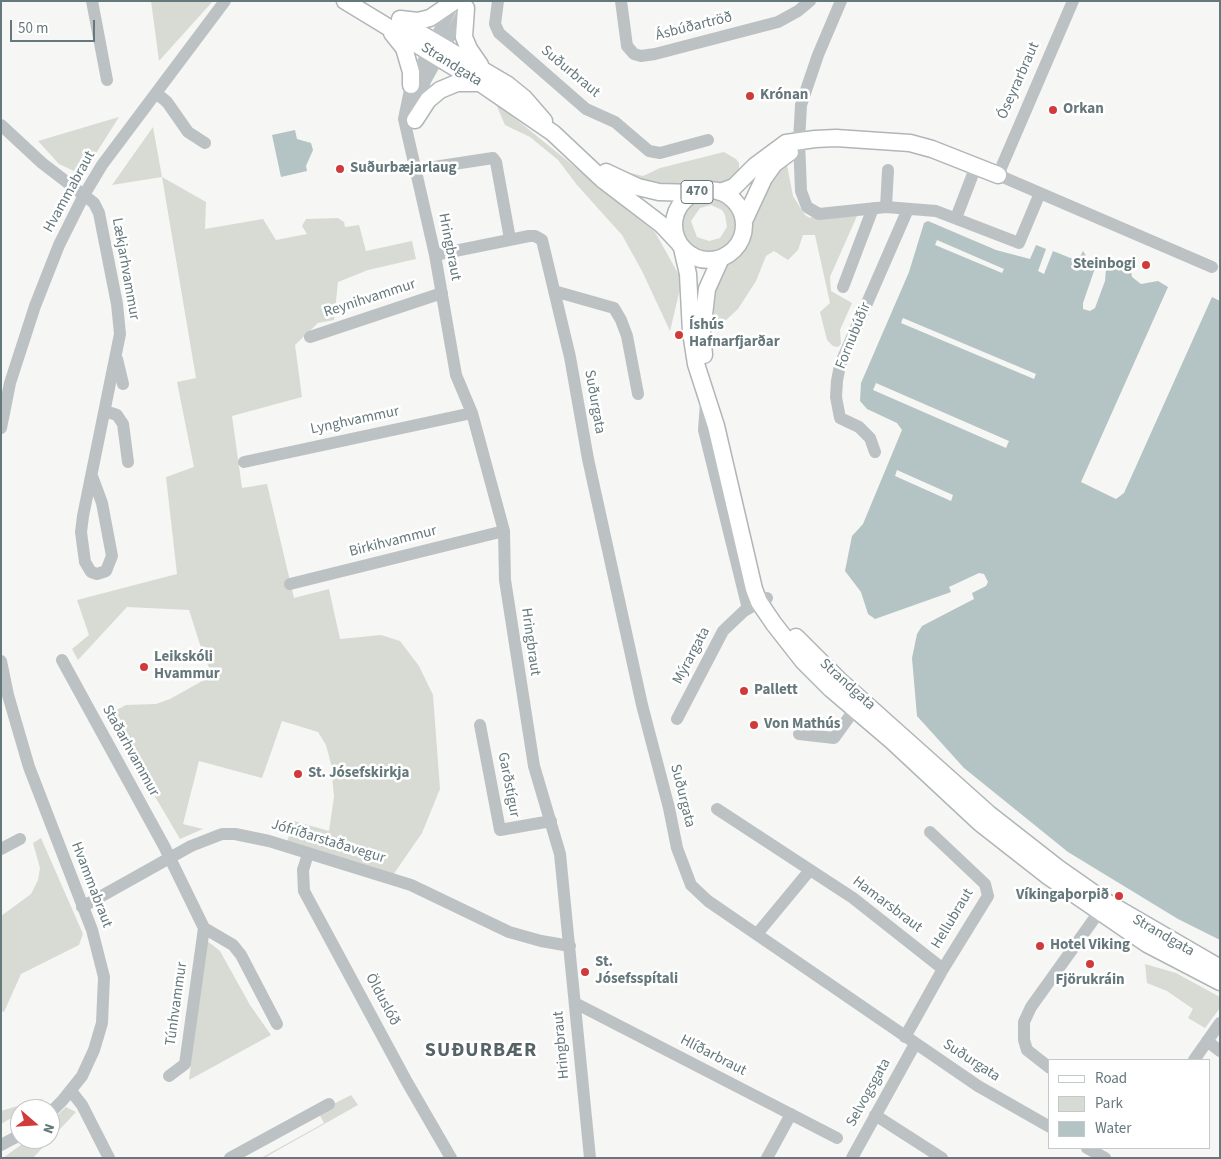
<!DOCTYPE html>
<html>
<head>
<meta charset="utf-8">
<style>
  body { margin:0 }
  #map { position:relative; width:1221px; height:1159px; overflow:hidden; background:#f6f6f4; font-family:"Source Sans 3",sans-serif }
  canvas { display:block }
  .frame { position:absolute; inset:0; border:2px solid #65787c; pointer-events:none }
  .legend { position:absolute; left:1048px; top:1059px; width:162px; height:90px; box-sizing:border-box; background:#fff; border:1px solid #c1c9cb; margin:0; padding:6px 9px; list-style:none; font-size:15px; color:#65787c }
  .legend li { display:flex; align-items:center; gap:10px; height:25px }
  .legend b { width:25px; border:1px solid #c1c9cb }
  .north { position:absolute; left:10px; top:1099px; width:50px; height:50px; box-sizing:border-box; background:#fff; border:1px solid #c1c9cb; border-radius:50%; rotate:109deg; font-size:14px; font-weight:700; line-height:20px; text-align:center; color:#65787c }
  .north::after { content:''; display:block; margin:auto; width:18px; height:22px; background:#d13a3b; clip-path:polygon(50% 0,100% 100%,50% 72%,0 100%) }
  .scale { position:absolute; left:10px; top:20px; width:85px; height:22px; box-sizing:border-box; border:2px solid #65787c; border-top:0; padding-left:6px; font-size:15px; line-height:18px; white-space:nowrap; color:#65787c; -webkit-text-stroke:4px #fff; paint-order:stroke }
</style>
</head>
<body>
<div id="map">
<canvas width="1221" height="1159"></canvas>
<div class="frame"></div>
<ul class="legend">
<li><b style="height:6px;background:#fff"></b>Road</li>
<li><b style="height:14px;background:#d8dbd3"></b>Park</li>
<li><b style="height:14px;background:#b4c3c3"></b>Water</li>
</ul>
<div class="north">N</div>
<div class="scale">50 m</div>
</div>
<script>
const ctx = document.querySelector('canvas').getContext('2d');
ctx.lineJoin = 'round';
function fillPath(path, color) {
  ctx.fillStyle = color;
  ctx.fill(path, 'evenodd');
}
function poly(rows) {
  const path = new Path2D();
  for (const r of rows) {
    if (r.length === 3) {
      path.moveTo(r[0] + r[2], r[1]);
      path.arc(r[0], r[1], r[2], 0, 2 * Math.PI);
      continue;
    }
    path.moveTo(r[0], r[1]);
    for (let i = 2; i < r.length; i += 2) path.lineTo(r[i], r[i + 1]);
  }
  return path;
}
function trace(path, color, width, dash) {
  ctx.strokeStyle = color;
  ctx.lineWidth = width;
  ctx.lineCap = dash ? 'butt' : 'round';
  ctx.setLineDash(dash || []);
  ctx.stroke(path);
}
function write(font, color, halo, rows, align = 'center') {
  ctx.font = font + ' "Source Sans 3",sans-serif';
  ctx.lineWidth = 5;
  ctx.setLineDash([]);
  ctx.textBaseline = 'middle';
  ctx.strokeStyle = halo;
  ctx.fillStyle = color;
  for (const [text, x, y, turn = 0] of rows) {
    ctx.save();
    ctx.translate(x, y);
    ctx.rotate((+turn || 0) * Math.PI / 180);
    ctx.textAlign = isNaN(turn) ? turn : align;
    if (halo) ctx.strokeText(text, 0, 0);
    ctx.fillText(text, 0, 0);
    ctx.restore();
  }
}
fillPath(poly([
  [151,1,213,1,159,61],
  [495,102,655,232,679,275,680,289,670,331,642,271,622,235,577,185,558,160,530,137,505,125],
  [119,117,88,166,80,170,74,171,59,164,38,141],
  [153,127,162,177,206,202,205,229,263,219,276,240,307,234,302,226,306,219,338,218,344,222,345,227,359,225,366,251,412,241,416,259,368,270,338,282,334,320,318,323,295,345,302,397,232,416,242,488,267,484,294,598,329,589,340,639,381,635,400,641,419,666,433,695,440,789,422,833,393,875,287,842,294,821,329,831,334,797,331,764,326,745,318,732,282,721,262,778,199,761,183,824,203,829,180,839,107,715,126,705,156,704,170,699,213,675,204,657,189,610,127,607,78,660,72,649,89,635,77,600,177,574,166,477,194,467,177,382,196,378,162,177,112,185],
  [724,152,736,159,739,163,739,176,723,184,711,184,688,192,655,187,614,169,643,176,660,168],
  [787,165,793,196,805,215,810,218,815,215,857,216,830,277,831,291,852,303,840,330,841,344,838,347,833,346,827,340,820,312,830,303,815,235,803,235,798,250,788,260,774,251,766,256,756,281,738,309,725,321,712,318,714,302,711,291,725,263,734,258,749,241,753,215,779,167],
  [711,193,728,200,738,217,735,236,722,249,713,252,694,248,687,241,680,224,681,214,692,199],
  [711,205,722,210,725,215,727,227,720,238,709,241,697,237,691,221,700,208],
  [41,838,83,934,79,945,21,974,4,1012,1,1011,1,916,31,894,38,880,40,868,33,843],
  [206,940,220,951,250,1005,271,1035,189,1080],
  [1145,964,1176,973,1220,997,1220,1008,1205,1028,1188,1018,1193,1009,1167,991,1147,983],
  [351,1095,358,1105,264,1158,261,1158,324,1123,318,1112],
  [44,1098,26,1109,20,1109,20,1113,1,1124,1,1111],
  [66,1107,76,1112,33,1158,3,1158,29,1139,50,1139,50,1122]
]), '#d8dbd3');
fillPath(poly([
  [295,130,297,139,311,143,313,150,306,166,307,171,281,177,272,135],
  [928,221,996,250,1030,259,1036,245,1046,249,1038,271,1044,274,1053,251,1078,261,1083,251,1090,263,1094,264,1104,262,1103,266,1094,271,1083,303,1083,309,1090,311,1095,308,1105,281,1106,269,1109,263,1131,272,1132,277,1141,284,1158,281,1168,287,1081,482,1116,499,1124,493,1212,297,1220,301,1220,940,1178,919,1068,852,964,768,917,716,912,658,917,634,922,626,974,599,972,593,986,586,988,582,984,574,979,573,949,587,951,592,875,619,868,614,861,592,845,571,852,536,863,524,902,430,897,423,867,409,860,401,861,383,909,272,924,223]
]), '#b4c3c3');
fillPath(poly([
  [937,240,1004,269,1002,273,935,245],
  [903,318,1036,374,1034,379,901,323],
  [876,383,1009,441,1006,448,873,390],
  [897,470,953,495,951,501,895,476]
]), '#f6f6f4');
const major = poly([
  [345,1,480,83,553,133,603,180,662,225,678,242],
  [466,8,464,37,469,49,480,65],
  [400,19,418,21,430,18,455,1],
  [401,22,508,85,524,98,544,121],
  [392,33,404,48,411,72,411,85],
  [415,120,428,100,440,90,457,83,480,83],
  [606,172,638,187,659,192,694,193],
  [709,225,35],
  [720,192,734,187,755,166,786,143,815,139,836,138,910,143,932,149,998,175],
  [744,221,764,178,774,164,790,152],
  [682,248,688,274,691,332,696,364,716,426,754,589,759,602,774,624,803,661,831,689,892,741,980,823,1049,877,1147,944,1220,982],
  [704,355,702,332,707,289,721,258],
  [796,637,839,680,989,814,1058,868,1108,903,1220,968]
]);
trace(major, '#b0b6b8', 19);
trace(poly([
  [92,1,107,80],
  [455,1,411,85,404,119,435,255,456,375,472,413,504,531,505,580,534,766,560,854,590,1158],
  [498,1,495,24,499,33,586,109,615,122,649,151,660,153,708,140],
  [621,1,627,46,634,54,641,56,655,54,778,22,798,11,810,1],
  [841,1,818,55,801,105,799,141,801,191,807,207,819,214,886,207,936,211,1019,243,1040,193],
  [1073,1,998,175,1212,267],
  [156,93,167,102,188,132,205,143],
  [415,116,425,81,464,11],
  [1,125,42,163,94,203,99,213,117,304,120,334,83,516,81,532,85,562,91,572,97,574,106,571,112,556,102,503,92,476],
  [434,167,493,158,496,162,510,239],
  [886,207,888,170],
  [956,218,976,166],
  [435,255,529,236,535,236,542,240,570,357,588,459,642,705,669,808,677,848,691,885,708,901,978,1086,1050,1127],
  [843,287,873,208],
  [554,291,614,308,621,320,627,336,638,394],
  [310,337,442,293],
  [117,359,123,384],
  [706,403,704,430,748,609],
  [105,411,117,415,123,424,128,462],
  [1,428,10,383,35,306,59,245,84,195,102,165,225,1],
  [875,452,870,438,859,427,840,418,836,397,837,381,840,365,908,209],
  [244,462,472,413],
  [290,584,504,531],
  [62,660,164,846,204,928,185,1064,169,1076],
  [1,661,8,695,29,767,92,930,104,977,102,1023,94,1050,82,1076,62,1101,50,1113],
  [677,719,723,631,744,611,767,598],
  [480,725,500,830,551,821],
  [799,734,834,738,855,709],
  [717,809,853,898,943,969],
  [1,849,20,839],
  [308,854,303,870,304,891,407,1082,451,1158],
  [82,907,191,846,222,834,235,834,269,841,411,885,509,932,541,941,570,946],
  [204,928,233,945,241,955,277,1024],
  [757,934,810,870],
  [575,1003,837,1138],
  [905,1037,943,969,988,896,985,884,930,832],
  [1207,1041,1220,1051],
  [1194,1060,1220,1023],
  [1050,1068,1027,1050,1024,1040,1024,1022,1031,1007,1099,912,1107,909],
  [71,1091,82,1105,109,1158],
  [875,1115,942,1158],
  [1,1145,20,1135],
  [1087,1148,1105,1158],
  [230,1158,329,1104],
  [767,1158,791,1114],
  [852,1158,915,1044]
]), '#bcc2c3', 12);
trace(major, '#fff', 16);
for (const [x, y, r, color] of [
  [750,96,5,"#d13a3b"],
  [1053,110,5,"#d13a3b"],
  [340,169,5,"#d13a3b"],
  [1146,265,5,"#d13a3b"],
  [679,335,5,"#d13a3b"],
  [144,667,5,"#d13a3b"],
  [744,691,5,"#d13a3b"],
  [754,725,5,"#d13a3b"],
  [298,774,5,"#d13a3b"],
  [1119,896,5,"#d13a3b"],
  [1040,946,5,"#d13a3b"],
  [1090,964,5,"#d13a3b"],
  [585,972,5,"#d13a3b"]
]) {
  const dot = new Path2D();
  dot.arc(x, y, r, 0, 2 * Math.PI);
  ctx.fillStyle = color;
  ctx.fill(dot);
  trace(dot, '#fff', 2);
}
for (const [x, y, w] of [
  [697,192,32]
]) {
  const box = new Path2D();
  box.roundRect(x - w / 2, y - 11.5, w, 23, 4);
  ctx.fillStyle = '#fff';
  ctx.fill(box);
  trace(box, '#65787c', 1);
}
write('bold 14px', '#65787c', null, [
  ["470",697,192]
]);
write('15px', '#65787c', '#fff', [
  ["Ásbúðartröð",694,27,-14],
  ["Strandgata",451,65,32],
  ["Suðurbraut",570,72,40],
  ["Óseyrarbraut",1019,81,-66],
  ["Hvammabraut",70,192,-61],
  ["Hringbraut",449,247,79],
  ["Lækjarhvammur",125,269,80],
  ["Reynihvammur",370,299,-18],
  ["Fornubúðir",854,336,-68],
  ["Suðurgata",594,402,80],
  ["Lynghvammur",355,421,-12],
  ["Birkihvammur",393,542,-14],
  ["Hringbraut",530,642,82],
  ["Mýrargata",692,656,-62],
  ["Strandgata",847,685,42],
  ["Staðarhvammur",130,751,61],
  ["Garðstígur",508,785,79],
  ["Suðurgata",682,796,76],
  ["Jófríðarstaðavegur",328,842,17],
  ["Hvammabraut",91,885,69],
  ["Hamarsbraut",887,905,37],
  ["Hellubraut",953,919,-59],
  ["Strandgata",1163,936,30],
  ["Ölduslóð",382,1000,62],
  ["Túnhvammur",177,1004,-82],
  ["Hringbraut",562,1045,-95],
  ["Hlíðarbraut",713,1056,27],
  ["Suðurgata",971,1061,33],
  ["Selvogsgata",869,1093,-61]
]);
write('bold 15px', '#65787c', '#fff', [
  ["Krónan",760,96],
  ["Orkan",1063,110],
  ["Suðurbæjarlaug",350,169],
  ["Steinbogi",1136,265,"right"],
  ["Íshús",689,326],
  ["Hafnarfjarðar",689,343],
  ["Leikskóli",154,658],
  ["Hvammur",154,675],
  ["Pallett",754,691],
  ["Von Mathús",764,725],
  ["St. Jósefskirkja",308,774],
  ["Víkingaþorpið",1109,896,"right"],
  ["Hotel Viking",1050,946],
  ["St.",595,963],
  ["Jósefsspítali",595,980],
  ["Fjörukráin",1090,981,"center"]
], 'left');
ctx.letterSpacing = '1px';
write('bold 20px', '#566467', '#fff', [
  ["SUÐURBÆR",481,1052]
]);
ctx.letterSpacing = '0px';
</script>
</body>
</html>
